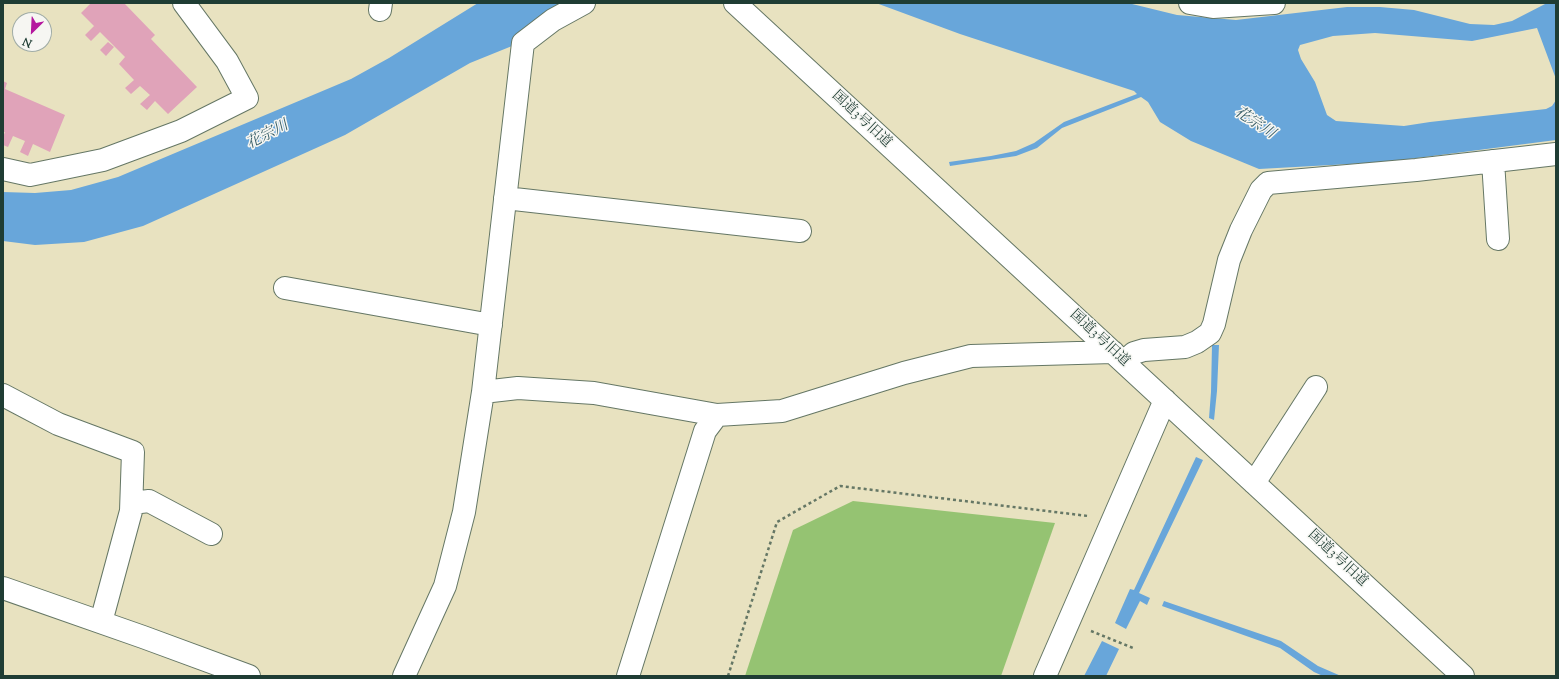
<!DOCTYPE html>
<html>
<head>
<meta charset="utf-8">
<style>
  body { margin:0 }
  #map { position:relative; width:1559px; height:679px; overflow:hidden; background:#e8e2c0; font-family:"Sorts Mill Goudy",serif }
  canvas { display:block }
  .frame { position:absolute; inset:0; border:4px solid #1f3d34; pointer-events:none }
  .north { position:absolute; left:12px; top:12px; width:40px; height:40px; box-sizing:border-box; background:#f6f6f2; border:1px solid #a0aca6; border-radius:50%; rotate:204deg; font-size:11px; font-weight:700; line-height:16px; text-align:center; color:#1f3d34 }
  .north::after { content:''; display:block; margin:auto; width:14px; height:18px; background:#b5179e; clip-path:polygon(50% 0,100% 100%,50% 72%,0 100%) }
</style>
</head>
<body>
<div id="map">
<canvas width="1559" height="679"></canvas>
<div class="frame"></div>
<div class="north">N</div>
</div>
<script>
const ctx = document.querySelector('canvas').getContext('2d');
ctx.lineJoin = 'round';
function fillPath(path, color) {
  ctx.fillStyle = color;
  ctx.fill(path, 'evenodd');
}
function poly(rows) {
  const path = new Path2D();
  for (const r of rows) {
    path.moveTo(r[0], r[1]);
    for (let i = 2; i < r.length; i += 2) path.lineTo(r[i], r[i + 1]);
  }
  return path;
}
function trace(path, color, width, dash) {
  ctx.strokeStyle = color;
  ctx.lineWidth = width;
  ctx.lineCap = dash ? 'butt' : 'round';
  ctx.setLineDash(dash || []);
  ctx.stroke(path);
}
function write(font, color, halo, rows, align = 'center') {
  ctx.font = font + ' "Sorts Mill Goudy","Noto Serif JP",serif';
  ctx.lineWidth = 3;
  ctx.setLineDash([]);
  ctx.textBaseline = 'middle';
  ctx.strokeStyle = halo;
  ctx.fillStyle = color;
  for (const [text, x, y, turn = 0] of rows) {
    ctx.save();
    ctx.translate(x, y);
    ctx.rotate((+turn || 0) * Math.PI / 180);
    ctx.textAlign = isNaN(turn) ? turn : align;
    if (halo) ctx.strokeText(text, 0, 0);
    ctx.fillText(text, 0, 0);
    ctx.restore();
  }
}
fillPath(poly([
  [853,501,1055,523,1001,676,745,676,793,530]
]), '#95c372');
fillPath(poly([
  [478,3,573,3,512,46,470,63,345,135,143,226,84,242,35,245,3,241,3,192,35,193,71,190,118,177,351,79,389,58],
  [876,3,1128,3,1177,15,1236,20,1347,7,1380,7,1414,10,1470,24,1494,25,1512,21,1547,3,1556,3,1556,79,1537,28,1472,41,1375,33,1333,36,1300,45,1298,50,1301,59,1315,82,1327,115,1336,121,1404,126,1430,122,1546,109,1552,106,1556,100,1556,140,1386,162,1259,169,1191,141,1160,122,1148,102,1141,97,1062,128,1037,148,1016,156,950,166,949,162,991,156,1016,151,1034,143,1064,122,1137,94,1134,91,960,34],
  [1212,345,1219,345,1217,391,1214,420,1209,418,1211,392],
  [1196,457,1203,460,1139,593,1150,598,1147,605,1140,601,1126,629,1115,623,1130,589,1134,590],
  [1164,601,1281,641,1318,666,1341,676,1323,676,1314,672,1280,648,1162,606],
  [1102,641,1119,649,1106,676,1084,676]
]), '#68a6da');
fillPath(poly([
  [91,3,124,3,155,35,151,39,197,87,168,114,155,101,147,110,140,104,150,95,140,86,131,94,125,88,134,80,119,64,125,57,100,32,91,41,85,35,94,26,97,29,81,13],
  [108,42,114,47,106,56,100,50],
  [3,81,7,83,5,89,65,115,50,152,33,144,28,156,20,152,25,141,13,136,8,147,3,145,3,137,5,132,3,132]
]), '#e0a3b9');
const minor = poly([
  [735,3,1463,676],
  [1190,3,1213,7,1274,3],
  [380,10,381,3],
  [1493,161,1498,239],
  [3,169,30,175,103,160,181,131,247,98,227,61,184,3],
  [505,198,800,231],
  [285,288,491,325],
  [1124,362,1134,353,1144,350,1185,347,1197,342,1210,333,1214,324,1229,260,1241,230,1261,190,1268,183,1416,170,1556,154],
  [483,392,518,388,594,393,717,415,782,411,904,373,971,356,1113,352],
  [3,395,58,424,133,452,131,511,101,622],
  [1254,483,1316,387],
  [132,503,149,501,211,534],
  [3,588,143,637,249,676],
  [404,676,445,586,464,512,483,392,523,43,553,20,584,3],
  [628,676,705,431,717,415],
  [1045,676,1165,400]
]);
trace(minor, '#657765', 24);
trace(poly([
  [1091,631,1133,648],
  [728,676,777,522,840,486,1088,516]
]), '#657765', 2.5, [3, 3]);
trace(minor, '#fff', 22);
write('14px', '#1f3d34', '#f6f6f2', [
  ["国道3号旧道",861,120,43],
  ["国道3号旧道",1099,339,43],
  ["国道3号旧道",1337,559,43]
]);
write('italic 15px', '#355c66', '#f6f6f2', [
  ["花宗川",1254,124,33],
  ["花宗川",268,136,-28]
]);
</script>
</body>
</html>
